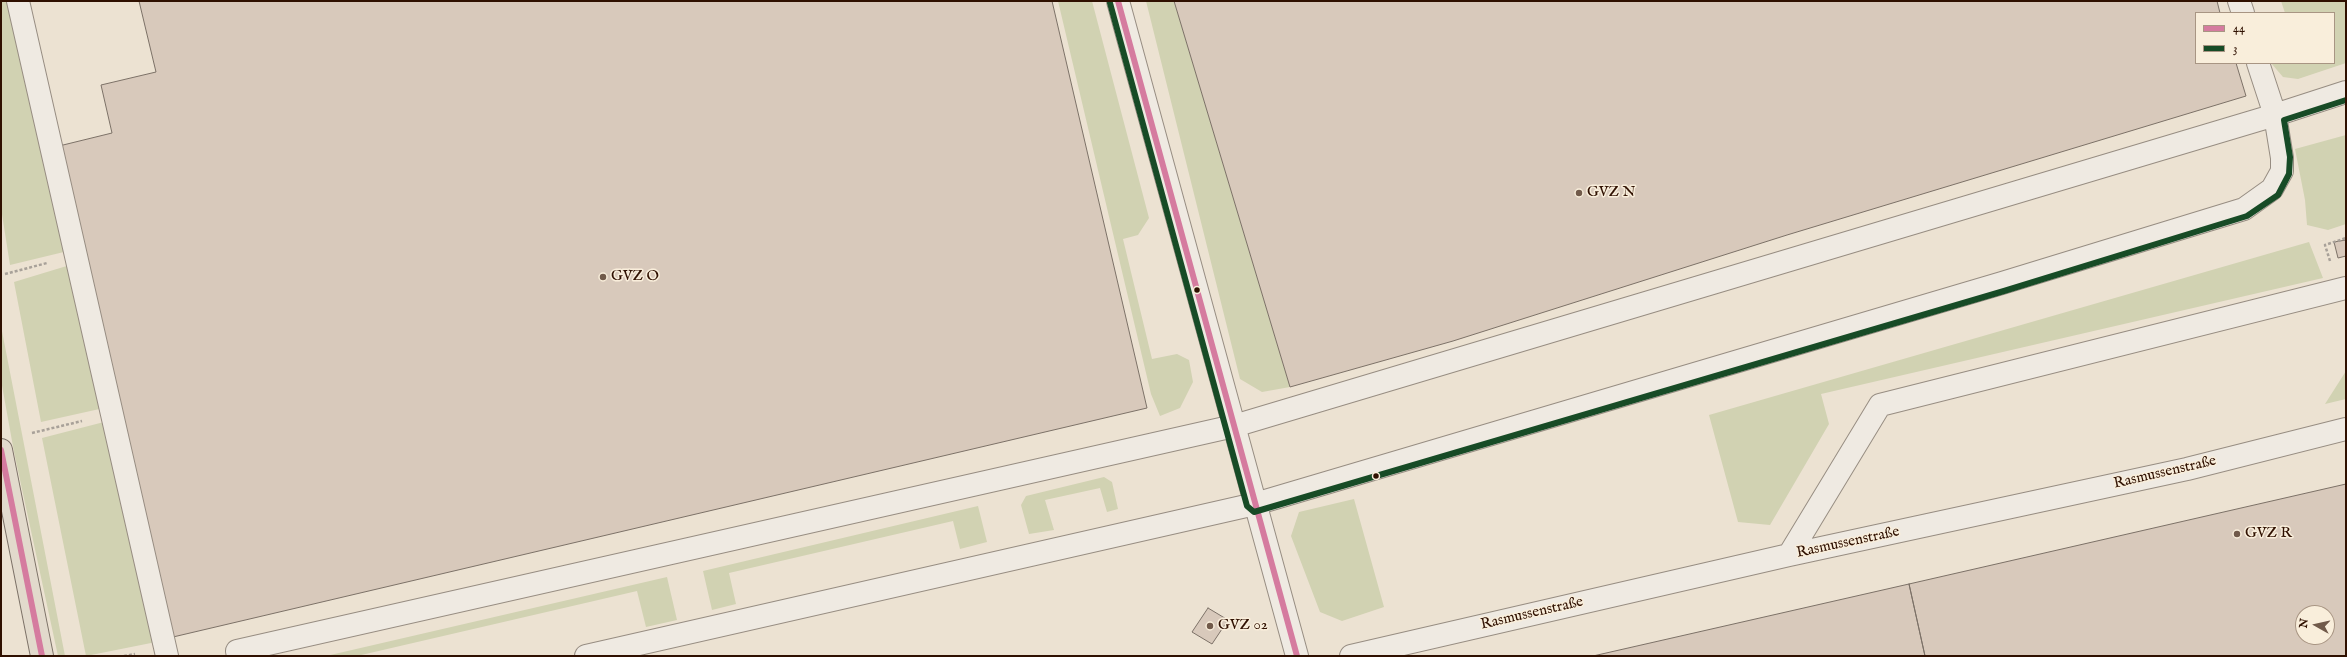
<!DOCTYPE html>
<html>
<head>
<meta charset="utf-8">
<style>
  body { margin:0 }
  #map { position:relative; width:2347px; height:657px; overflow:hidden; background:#ece2d2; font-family:"IM FELL English",serif }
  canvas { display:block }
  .frame { position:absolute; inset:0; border:2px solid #2f1000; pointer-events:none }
  .legend { position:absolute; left:2195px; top:12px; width:140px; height:52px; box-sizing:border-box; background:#f9eedb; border:1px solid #a89583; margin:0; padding:5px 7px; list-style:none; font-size:12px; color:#2f1000 }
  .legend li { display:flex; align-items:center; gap:8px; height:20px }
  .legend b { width:20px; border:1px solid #a89583 }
  .north { position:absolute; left:2295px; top:605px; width:40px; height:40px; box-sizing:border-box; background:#f9eedb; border:1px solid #a89583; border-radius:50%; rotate:278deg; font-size:11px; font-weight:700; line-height:16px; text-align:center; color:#2f1000 }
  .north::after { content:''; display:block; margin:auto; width:14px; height:18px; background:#715a4a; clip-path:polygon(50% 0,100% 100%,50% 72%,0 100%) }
</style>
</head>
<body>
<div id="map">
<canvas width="2347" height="657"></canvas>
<div class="frame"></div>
<ul class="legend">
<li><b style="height:5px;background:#d57b9f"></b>44</li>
<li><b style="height:5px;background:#174b26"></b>3</li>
</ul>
<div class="north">N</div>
</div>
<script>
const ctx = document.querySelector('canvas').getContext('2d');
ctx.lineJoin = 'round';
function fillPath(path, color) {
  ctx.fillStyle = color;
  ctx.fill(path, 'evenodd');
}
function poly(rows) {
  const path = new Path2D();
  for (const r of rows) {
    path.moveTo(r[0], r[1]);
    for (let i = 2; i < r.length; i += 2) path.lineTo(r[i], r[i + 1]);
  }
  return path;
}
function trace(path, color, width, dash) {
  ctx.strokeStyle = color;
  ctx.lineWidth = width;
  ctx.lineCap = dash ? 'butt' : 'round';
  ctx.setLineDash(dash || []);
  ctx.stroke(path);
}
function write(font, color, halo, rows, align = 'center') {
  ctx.font = font + ' "IM FELL English",serif';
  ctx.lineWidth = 3;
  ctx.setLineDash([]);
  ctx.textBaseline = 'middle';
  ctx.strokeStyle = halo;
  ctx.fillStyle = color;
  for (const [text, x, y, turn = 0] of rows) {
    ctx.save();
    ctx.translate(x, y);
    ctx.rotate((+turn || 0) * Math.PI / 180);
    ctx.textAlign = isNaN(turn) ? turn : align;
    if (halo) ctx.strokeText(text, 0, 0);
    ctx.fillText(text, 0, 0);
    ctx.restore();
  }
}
fillPath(poly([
  [1,1,9,1,68,251,10,265,1,208],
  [1058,1,1092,1,1149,218,1138,235,1123,239,1152,359,1177,354,1189,360,1193,382,1180,408,1160,416,1151,394],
  [1146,1,1174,1,1290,387,1262,392,1240,379],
  [2281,1,2346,1,2346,63,2298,79,2283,77,2271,63,2334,63,2334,13,2285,13],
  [2346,135,2346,224,2328,230,2307,225,2305,200,2295,149],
  [2309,242,2323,278,1821,394,1829,424,1770,525,1738,522,1709,415],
  [70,265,104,408,41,422,14,282],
  [1,326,22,434,65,656,58,656,14,452,1,380],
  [2346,371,2346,399,2325,404],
  [104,422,156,642,86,656,42,438],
  [1104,477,1112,482,1118,509,1107,512,1100,488,1045,500,1054,530,1029,534,1021,505,1026,496],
  [1354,499,1384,607,1342,621,1320,612,1291,536,1299,512],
  [978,506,987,542,960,549,953,521,729,573,736,604,712,610,703,571],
  [667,577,677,620,646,627,637,591,357,656,326,656]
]), '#d1d2b2');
const building = poly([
  [139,1,1052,1,1147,408,173,637,59,146,112,133,101,85,156,72,139,1],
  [1174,1,2217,1,2220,13,2196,13,2196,63,2236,63,2246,96,1787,235,1453,341,1290,387,1174,1],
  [2346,240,2346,256,2338,258,2334,242,2346,240],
  [2346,484,2346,656,1925,656,1909,584,2346,484],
  [2303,613,2327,613,2327,637,2303,637,2303,613],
  [1909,584,1925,656,1593,656,1909,584],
  [1208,608,1228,620,1212,644,1192,632,1208,608]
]);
fillPath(building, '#d8c9bb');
trace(building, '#7c7167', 1);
const minor = poly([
  [18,1,167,656],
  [1118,1,1297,656],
  [2239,1,2243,13],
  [1789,555,1880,405,2346,288],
  [238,656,237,651,1234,426,2275,115,2258,63],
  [586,656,1255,504,2002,283,2244,209,2272,189,2282,171,2282,158,2275,115,2346,92],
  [1351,656,1789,555,2187,469,2346,429]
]);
const major = poly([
  [1,450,42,656]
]);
trace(minor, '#978d82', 24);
trace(major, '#7c7167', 24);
trace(poly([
  [2330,261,2325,245,2346,238],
  [5,274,47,263],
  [32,433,82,421],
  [124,656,135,654]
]), '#a8a199', 2.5, [3, 2]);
trace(minor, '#efeae2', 22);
trace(major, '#e2dacc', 22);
trace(poly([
  [1118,1,1297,656],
  [1,450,42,656]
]), '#d57b9f', 6);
trace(poly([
  [1110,3,1247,506,1254,512,2004,291,2247,216,2278,195,2289,174,2290,157,2284,120,2346,100]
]), '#174b26', 6);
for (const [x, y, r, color] of [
  [1579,193,4,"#715a4a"],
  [603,277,4,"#715a4a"],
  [1197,290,3.5,"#2f1000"],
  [1376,476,3.5,"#2f1000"],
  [2237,534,4,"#715a4a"],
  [1210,626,4,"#715a4a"]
]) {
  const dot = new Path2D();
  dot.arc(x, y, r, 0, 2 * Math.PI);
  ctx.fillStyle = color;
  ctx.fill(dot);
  trace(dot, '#f9eedb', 1.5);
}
write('15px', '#2f1000', '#f9eedb', [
  ["GVZ N",1587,193],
  ["GVZ O",611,277],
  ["GVZ R",2245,534],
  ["GVZ 02",1218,626]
], 'left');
write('15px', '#2f1000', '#f9eedb', [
  ["Rasmussenstraße",2165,473,-13],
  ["Rasmussenstraße",1848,543,-12],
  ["Rasmussenstraße",1532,614,-13]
]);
</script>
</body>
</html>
